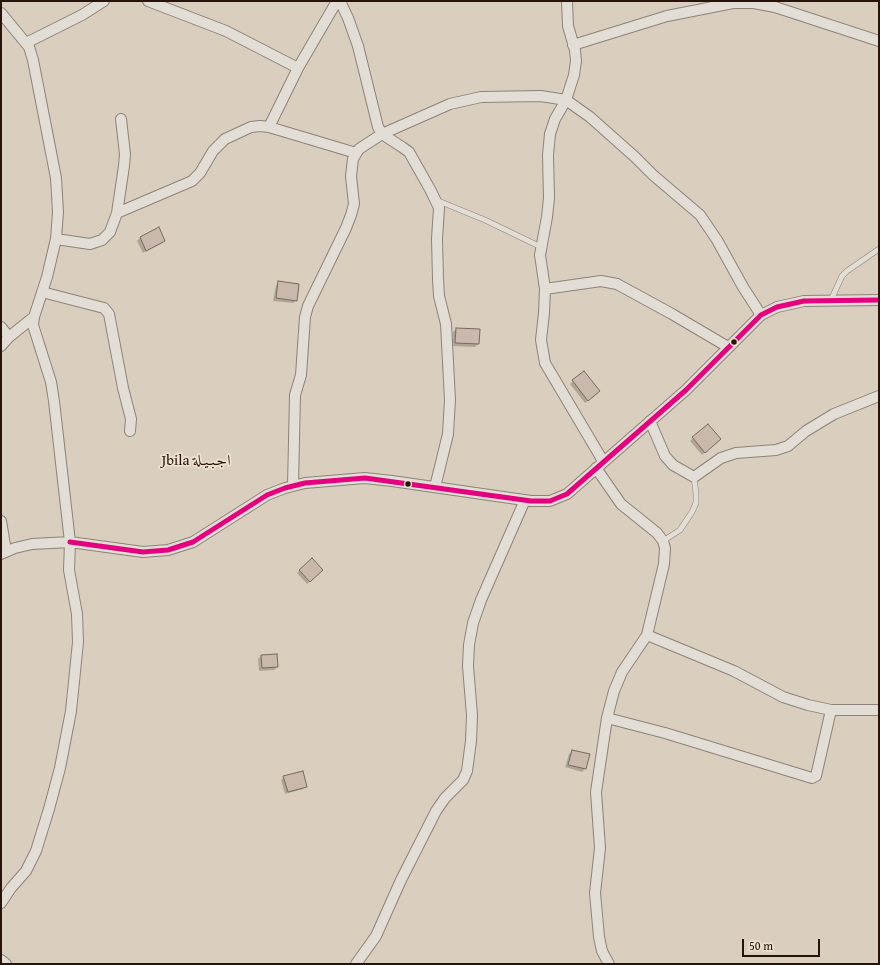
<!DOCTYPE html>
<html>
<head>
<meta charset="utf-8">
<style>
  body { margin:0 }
  #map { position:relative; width:880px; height:965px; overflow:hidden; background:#dacfbf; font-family:"Gentium Book Plus",serif }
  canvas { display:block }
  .frame { position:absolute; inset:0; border:2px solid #28130b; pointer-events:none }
  .scale { position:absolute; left:742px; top:939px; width:78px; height:18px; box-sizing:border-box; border:2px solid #28130b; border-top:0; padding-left:5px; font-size:12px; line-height:14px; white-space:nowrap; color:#28130b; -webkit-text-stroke:3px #efe1ce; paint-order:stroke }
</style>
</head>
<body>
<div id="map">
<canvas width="880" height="965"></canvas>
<div class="frame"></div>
<div class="scale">50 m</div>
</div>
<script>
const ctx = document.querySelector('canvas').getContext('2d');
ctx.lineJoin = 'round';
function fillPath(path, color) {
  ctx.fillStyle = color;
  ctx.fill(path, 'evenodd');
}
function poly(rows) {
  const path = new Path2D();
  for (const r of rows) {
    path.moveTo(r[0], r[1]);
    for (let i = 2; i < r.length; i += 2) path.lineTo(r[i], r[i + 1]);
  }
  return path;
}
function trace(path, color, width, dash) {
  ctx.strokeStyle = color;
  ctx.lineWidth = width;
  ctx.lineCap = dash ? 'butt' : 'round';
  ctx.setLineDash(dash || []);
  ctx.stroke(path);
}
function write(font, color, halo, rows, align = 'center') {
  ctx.font = font + ' "Gentium Book Plus",Amiri,serif';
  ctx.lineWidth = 3.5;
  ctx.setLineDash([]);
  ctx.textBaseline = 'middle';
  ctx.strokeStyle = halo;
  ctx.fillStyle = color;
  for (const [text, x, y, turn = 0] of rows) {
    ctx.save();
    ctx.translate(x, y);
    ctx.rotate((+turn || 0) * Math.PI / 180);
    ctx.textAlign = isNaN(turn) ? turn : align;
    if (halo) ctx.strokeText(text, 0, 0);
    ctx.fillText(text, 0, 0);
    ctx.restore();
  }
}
fillPath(poly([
  [158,229,164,241,161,244,143,253,137,241,140,238],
  [279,282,296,300,293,303,273,301,276,285],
  [456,329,478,344,475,347,452,346,453,332],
  [573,381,596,394,585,403,570,384],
  [707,425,716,442,702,455,690,441],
  [312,559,322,570,307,584,297,573],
  [276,655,277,667,274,670,259,671,258,659,261,656],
  [572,751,585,769,582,772,565,767,569,754],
  [284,777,306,786,303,789,285,794,281,780]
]), '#0003');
const building = poly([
  [159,227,165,241,146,251,140,237,159,227],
  [278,281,299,284,297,301,276,298,278,281],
  [456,328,480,329,479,344,455,343,456,328],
  [584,371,600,391,588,401,572,380,584,371],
  [708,424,721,439,705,453,692,437,708,424],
  [312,558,323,570,310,582,299,570,312,558],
  [277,654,278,667,262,668,261,655,277,654],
  [572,750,590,754,586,769,568,765,572,750],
  [303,771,307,787,288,792,283,776,303,771]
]);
fillPath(building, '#cab8ac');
trace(building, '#736a61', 1);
const service = poly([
  [436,200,485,220,541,247],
  [831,300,842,276,847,271,879,249],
  [663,541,680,530,692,512,696,503,696,494,694,477]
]);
const minor = poly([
  [148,1,226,31,298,68],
  [340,1,348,18,358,46,378,127,382,134,402,147,409,152,431,191,439,208,437,239,438,279,439,296,446,324,450,400,448,434,435,487],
  [567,1,568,26,575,50,576,61,574,75,566,100,555,119,550,134,548,155,549,198,547,217,540,255,545,289,544,313,541,340,545,363,603,461],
  [1,13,29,47,33,60,56,178,58,212,56,239,47,277,34,317,33,325,51,382,54,401,70,542,69,570,77,614,78,642,71,711,60,768,49,809,36,851,26,871,11,888,1,903],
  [26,43,82,15,104,1],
  [573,45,667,16,733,3,754,3,775,7,879,41],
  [269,127,298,68,337,1],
  [117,213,192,181,200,173,213,151,225,139,251,127,260,126,269,127,356,153],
  [56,239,90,244,102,240,110,232,117,213,124,166,125,154,121,119],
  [545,289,601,281,617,284,672,314,728,347],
  [42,292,104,308,109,314,123,388,131,419,130,431],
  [1,327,9,337],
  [1,346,9,337,34,317],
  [650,421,665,456,673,465,694,477,721,458,736,453,776,450,788,446,806,431,834,414,879,396],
  [596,468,621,504,657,533,663,541,665,548,664,564,647,635,622,672,614,691,607,718,596,792,600,848,595,893,599,937,602,951,609,964],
  [293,486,295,395,301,375,305,317,308,306,346,228,351,215,354,204,351,176,353,159,359,149,382,134,450,104,481,97,541,96,566,100,590,117,635,157,653,175,700,215,717,240,743,287,761,315],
  [1,521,6,551],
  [1,554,15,548,32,544,70,542,143,552,168,550,193,542,267,495,285,488,305,483,365,478,392,481,531,501,550,501,567,494,686,390,761,315,777,307,804,301,879,300],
  [647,635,734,671,783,697,808,705,831,710,879,710],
  [607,718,665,733,812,778,816,776,831,710],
  [1,960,6,964],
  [356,964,376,936,401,880,436,811,445,798,463,780,467,771,471,741,472,715,468,666,469,645,473,623,481,600,525,500]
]);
trace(service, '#8c8379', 6);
trace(minor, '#8c8379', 12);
trace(service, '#e2ddd5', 5);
trace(minor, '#e2ddd5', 10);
trace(poly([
  [70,542,143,552,168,550,193,542,267,495,285,488,305,483,365,478,531,501,550,501,567,494,686,390,761,315,777,307,804,301,879,300]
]), '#e5007d', 5);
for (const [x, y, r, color] of [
  [734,342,3.5,"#28130b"],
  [408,484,3.5,"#28130b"]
]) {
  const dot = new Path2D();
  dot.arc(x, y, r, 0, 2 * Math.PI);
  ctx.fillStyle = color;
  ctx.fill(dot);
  trace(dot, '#efe1ce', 1.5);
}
write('15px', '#28130b', '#efe1ce', [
  ["Jbila اجـبـيـلة",196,461]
]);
</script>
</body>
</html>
